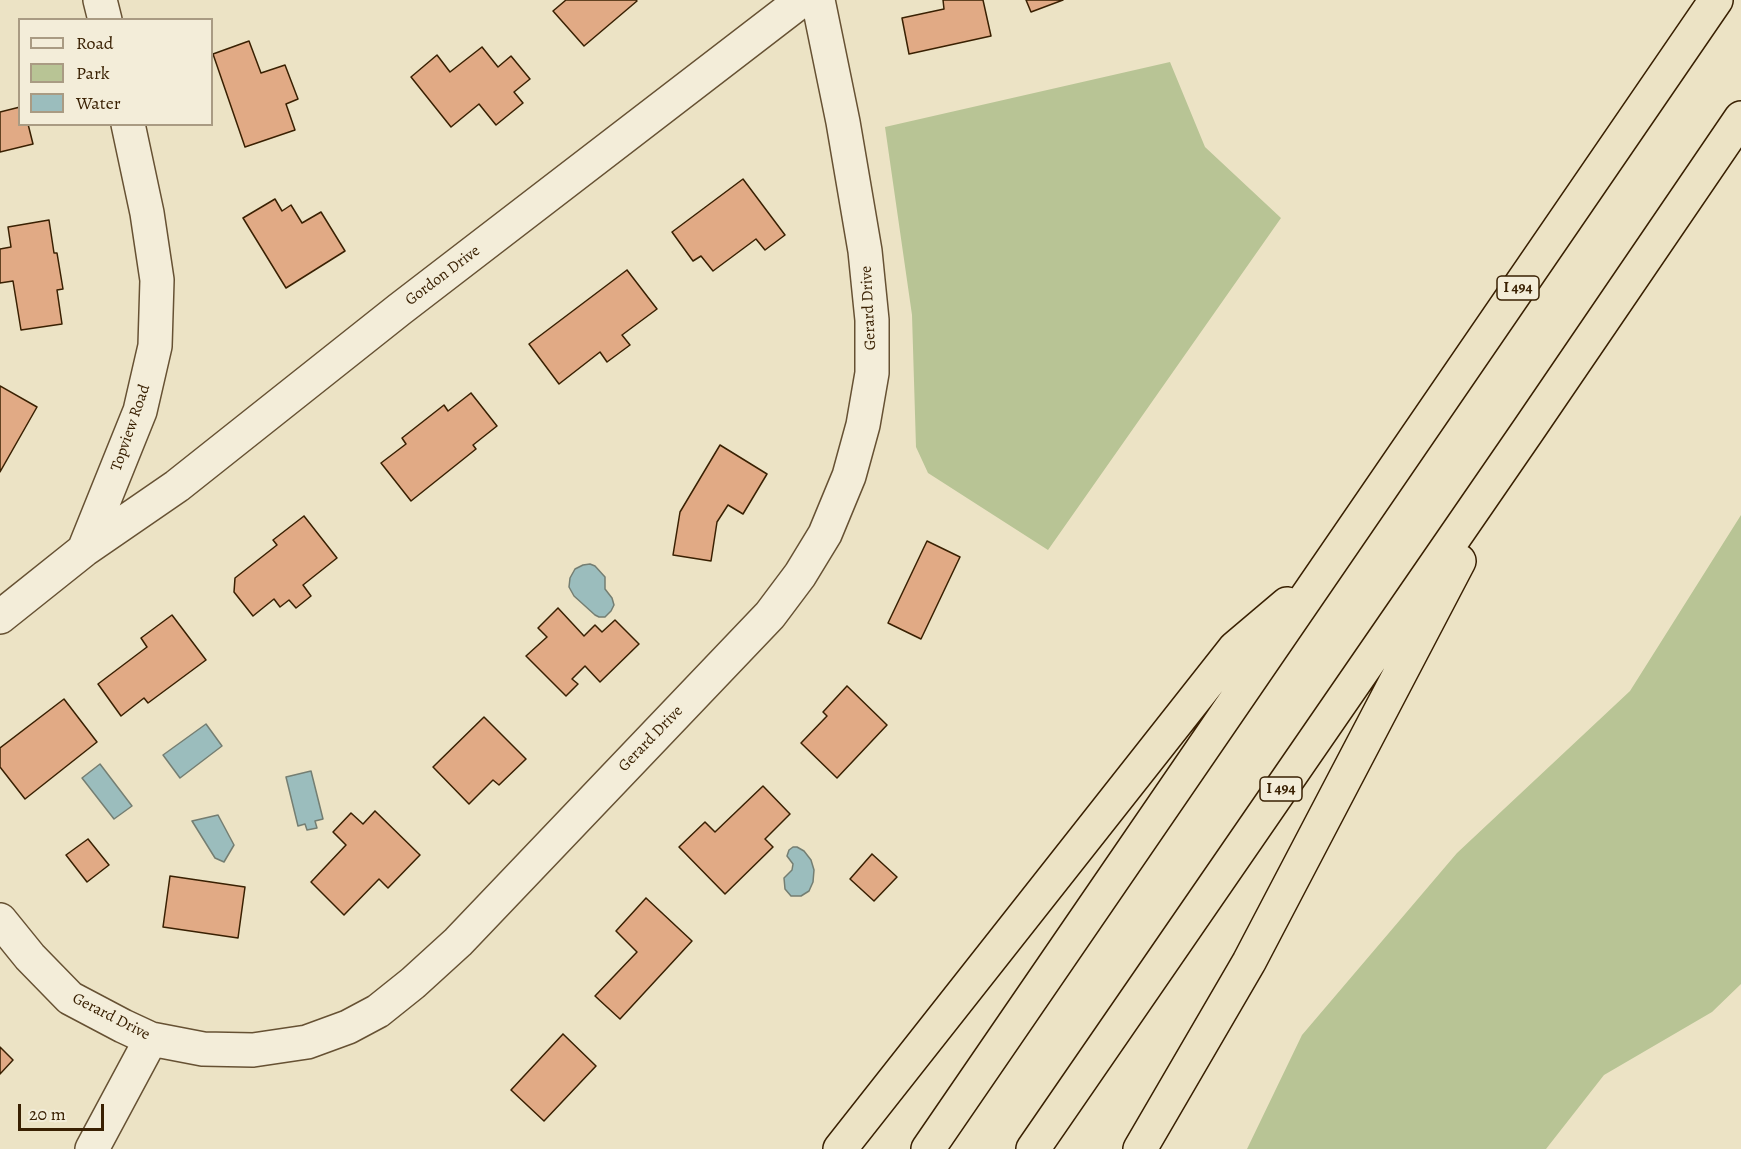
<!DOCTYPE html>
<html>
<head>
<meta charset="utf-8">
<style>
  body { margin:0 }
  #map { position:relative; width:1741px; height:1149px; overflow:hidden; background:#ece3c5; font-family:Alegreya,serif }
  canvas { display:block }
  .legend { position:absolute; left:18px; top:18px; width:195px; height:108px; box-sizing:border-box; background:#f3edd9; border:2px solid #a99b83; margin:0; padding:8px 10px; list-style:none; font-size:18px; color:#392002 }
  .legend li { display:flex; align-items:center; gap:12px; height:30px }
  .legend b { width:30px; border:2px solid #a99b83 }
  .scale { position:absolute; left:18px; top:1104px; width:86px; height:27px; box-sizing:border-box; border:3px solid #392002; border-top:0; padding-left:8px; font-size:18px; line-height:21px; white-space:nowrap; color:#392002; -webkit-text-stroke:4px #f3edd9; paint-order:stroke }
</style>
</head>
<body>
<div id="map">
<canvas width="1741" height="1149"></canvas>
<ul class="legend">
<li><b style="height:8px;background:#f3edd9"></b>Road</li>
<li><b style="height:16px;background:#b8c495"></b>Park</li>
<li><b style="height:16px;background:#9bbdbd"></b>Water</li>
</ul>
<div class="scale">20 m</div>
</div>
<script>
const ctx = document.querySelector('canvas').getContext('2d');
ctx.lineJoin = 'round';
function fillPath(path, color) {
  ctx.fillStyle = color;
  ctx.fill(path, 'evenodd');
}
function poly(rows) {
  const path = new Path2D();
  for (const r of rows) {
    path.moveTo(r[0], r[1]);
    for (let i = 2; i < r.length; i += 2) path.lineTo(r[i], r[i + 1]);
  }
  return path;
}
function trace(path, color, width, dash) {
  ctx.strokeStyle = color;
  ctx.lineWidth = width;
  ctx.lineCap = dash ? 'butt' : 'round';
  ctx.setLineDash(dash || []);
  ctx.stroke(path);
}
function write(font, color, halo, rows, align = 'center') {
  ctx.font = font + ' Alegreya,serif';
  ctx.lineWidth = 5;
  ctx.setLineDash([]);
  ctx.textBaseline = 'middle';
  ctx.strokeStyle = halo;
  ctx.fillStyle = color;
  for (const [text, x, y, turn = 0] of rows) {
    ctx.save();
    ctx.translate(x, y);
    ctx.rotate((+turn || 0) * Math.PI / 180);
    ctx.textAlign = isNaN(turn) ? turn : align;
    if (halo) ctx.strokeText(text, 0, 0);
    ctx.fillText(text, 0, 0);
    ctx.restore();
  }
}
fillPath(poly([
  [1170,62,1205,147,1281,218,1048,550,928,473,916,447,912,315,885,127],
  [1741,515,1741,984,1712,1012,1604,1075,1546,1149,1247,1149,1302,1035,1457,853,1630,691]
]), '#b8c495');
const water = poly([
  [590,564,595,566,605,577,605,589,612,598,614,605,611,611,605,617,599,617,595,615,574,596,569,587,570,578,575,569,583,565,590,564],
  [206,724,222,746,180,778,163,755,206,724],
  [100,764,132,806,114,819,82,778,100,764],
  [311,771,323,819,315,821,317,828,307,830,305,824,298,826,286,777,311,771],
  [218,815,234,845,224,862,215,858,192,821,218,815],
  [793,847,797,847,804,851,811,860,814,870,813,882,809,891,801,896,791,896,785,889,784,878,792,870,793,864,787,856,789,850,793,847]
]);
fillPath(water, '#9bbdbd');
trace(water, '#747e72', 1.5);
const building = poly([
  [566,0,636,0,637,1,584,46,553,11,566,0],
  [943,0,983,0,991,36,909,54,902,18,944,9,943,0],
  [1026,0,1063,0,1031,12,1026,0],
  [249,41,261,73,285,65,298,99,286,104,295,130,245,147,213,54,249,41],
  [482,47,498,67,511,56,530,79,514,92,523,103,496,125,479,104,451,127,411,77,437,55,450,72,482,47],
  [20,107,20,124,28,124,33,144,0,152,0,112,20,107],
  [743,179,785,235,765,250,756,239,713,271,701,256,693,261,672,232,743,179],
  [275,199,282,211,291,205,302,223,321,212,345,251,286,288,243,218,275,199],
  [49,220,54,253,57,253,63,289,57,290,62,324,21,330,13,281,0,283,0,249,11,247,8,227,49,220],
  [627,270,657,309,622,335,630,345,607,362,600,352,559,384,529,344,627,270],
  [0,386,37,407,0,472,0,386],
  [471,393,497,426,473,445,476,449,411,501,381,463,406,444,402,438,444,405,448,411,471,393],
  [720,445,767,474,743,514,728,505,717,522,711,561,673,555,680,512,720,445],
  [304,516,337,558,303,585,311,596,296,608,289,600,280,607,274,599,253,616,234,592,235,578,277,545,273,540,304,516],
  [927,541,960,557,921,639,888,623,927,541],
  [558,608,584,636,595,625,602,632,615,620,639,644,600,682,585,666,572,679,578,684,566,696,526,656,547,637,538,628,558,608],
  [172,615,206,660,148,703,144,698,121,716,98,684,147,647,141,638,172,615],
  [847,686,887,725,837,778,801,743,827,716,823,712,847,686],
  [64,699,97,742,25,799,0,767,0,748,64,699],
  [484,717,526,759,499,785,493,780,469,804,433,767,484,717],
  [763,786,790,814,765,839,773,847,725,894,679,847,705,822,715,832,763,786],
  [375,811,420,855,388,888,379,879,344,915,311,882,346,845,333,832,351,813,363,824,375,811],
  [88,839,109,865,87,882,66,855,88,839],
  [872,854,897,877,874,901,850,879,872,854],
  [170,876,245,887,238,938,163,927,170,876],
  [646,898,692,941,620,1019,595,996,637,952,616,931,646,898],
  [563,1034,596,1066,544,1121,511,1090,563,1034],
  [0,1047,13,1060,0,1074,0,1047]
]);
fillPath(building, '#e1aa85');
trace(building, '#392002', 1.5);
const minor = poly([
  [100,0,105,20],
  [84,550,177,486,400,309,802,0],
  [0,617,84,550,140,411,155,346,157,280,147,213,128,124],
  [0,920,30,957,70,998,123,1026,151,1039,203,1049,253,1050,307,1042,348,1027,378,1011,413,983,458,942,770,615,800,575,825,534,849,476,863,425,872,373,872,320,865,251,843,122,818,0],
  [92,1149,151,1039]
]);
const highway = poly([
  [840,1149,1235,648,1287,604],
  [928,1149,1716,0],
  [1033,1149,1529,429,1741,118],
  [1140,1149,1249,962,1459,561]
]);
trace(minor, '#665133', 36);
trace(highway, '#392002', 36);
trace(minor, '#f3edd9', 33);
trace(highway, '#ece3c5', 33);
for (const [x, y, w] of [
  [1518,288,42],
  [1281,789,42]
]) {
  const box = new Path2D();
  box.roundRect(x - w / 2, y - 12, w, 24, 4.5);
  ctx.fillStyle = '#f3edd9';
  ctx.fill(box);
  trace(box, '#392002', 1.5);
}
write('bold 15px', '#392002', null, [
  ["I 494",1518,288],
  ["I 494",1281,789]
]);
write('16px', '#392002', '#f3edd9', [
  ["Gordon Drive",443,276,-37],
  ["Gerard Drive",869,308,-93],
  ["Topview Road",131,428,-71],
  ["Gerard Drive",651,739,-46],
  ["Gerard Drive",111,1017,27]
]);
</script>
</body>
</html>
